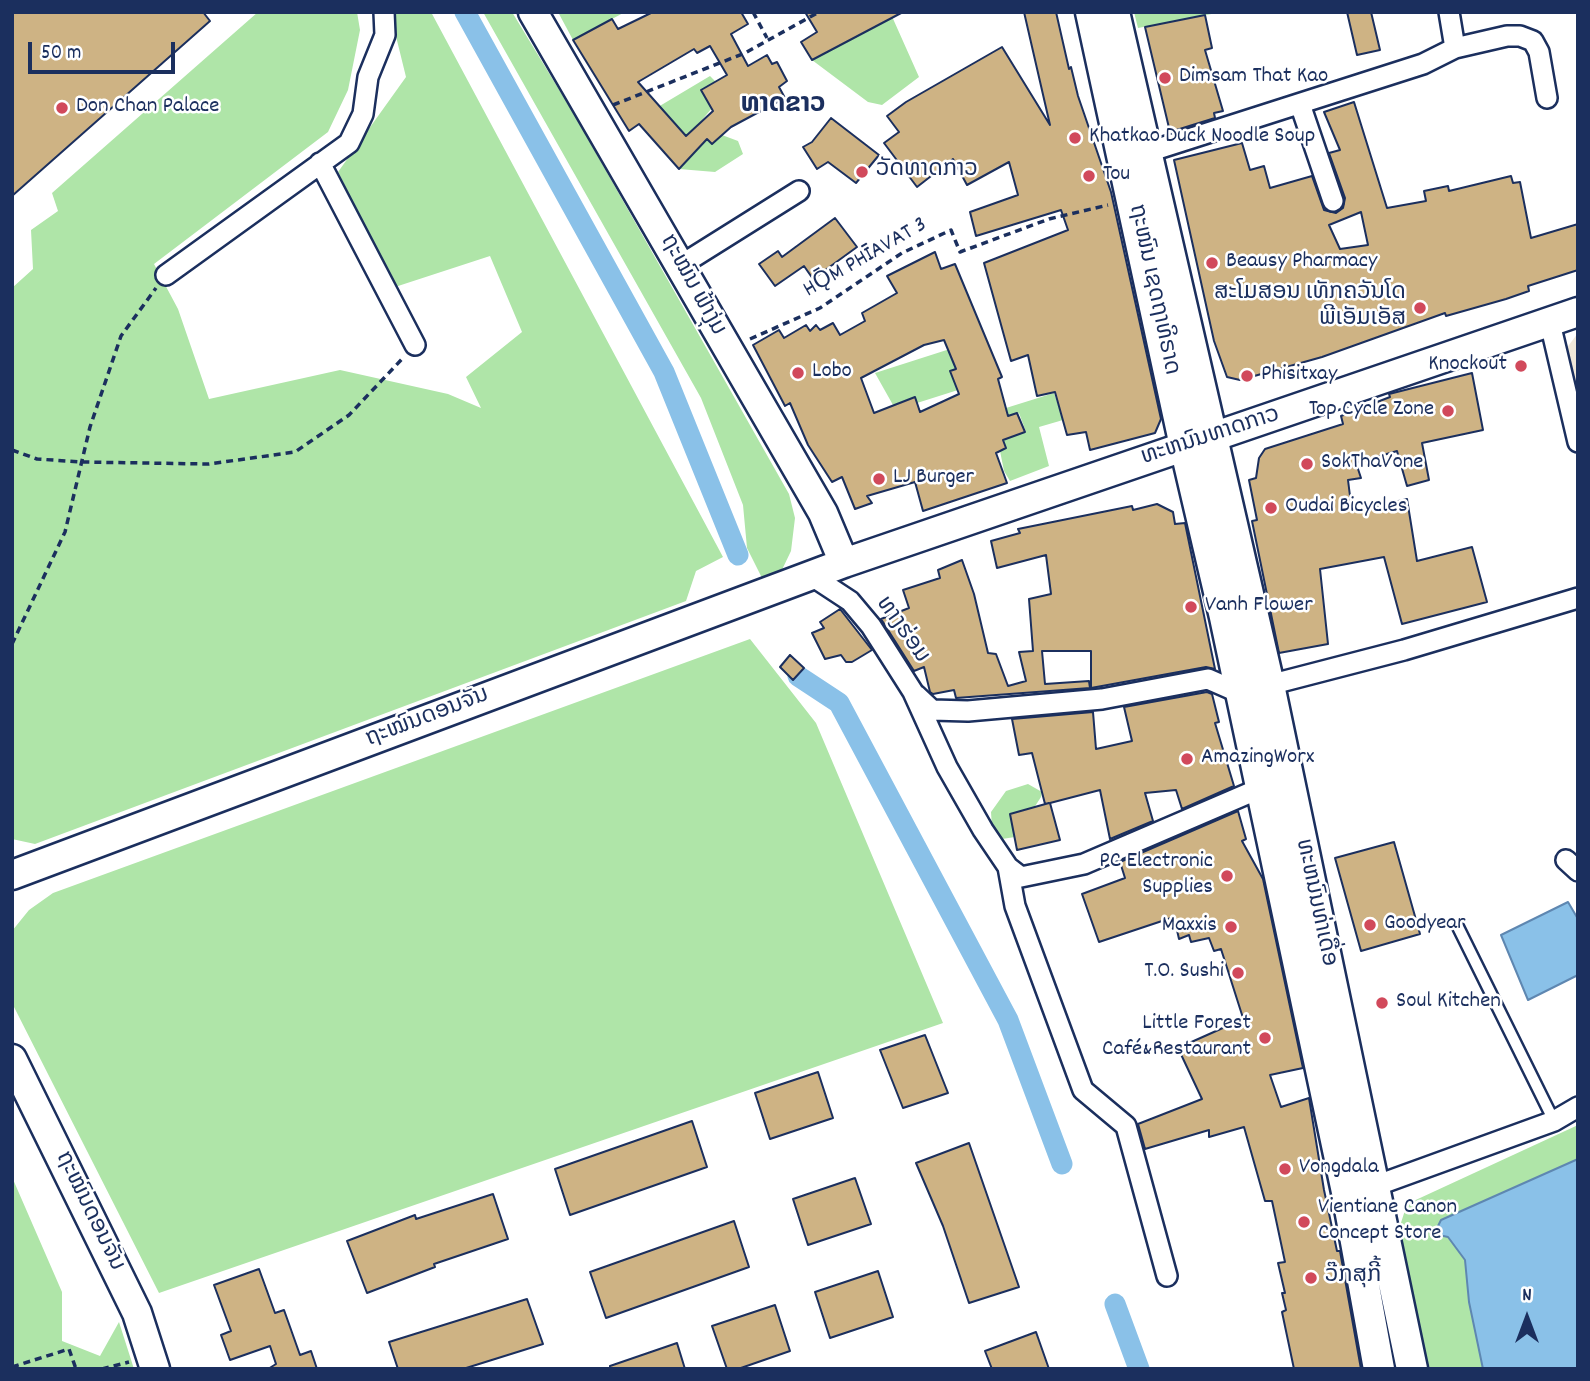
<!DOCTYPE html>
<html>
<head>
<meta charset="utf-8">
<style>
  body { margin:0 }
  #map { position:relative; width:1590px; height:1381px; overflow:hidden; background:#fff; font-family:Dekko,sans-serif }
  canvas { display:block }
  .frame { position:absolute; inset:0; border:14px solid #1b2f5e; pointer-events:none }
  .north { position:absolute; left:1492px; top:1283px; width:70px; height:70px; -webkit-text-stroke:5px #fff; paint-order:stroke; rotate:0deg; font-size:19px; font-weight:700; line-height:28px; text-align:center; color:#1b2f5e }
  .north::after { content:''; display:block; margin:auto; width:24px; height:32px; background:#1b2f5e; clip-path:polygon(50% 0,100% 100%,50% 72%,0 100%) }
  .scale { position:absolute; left:28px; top:42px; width:147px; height:32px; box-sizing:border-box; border:4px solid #1b2f5e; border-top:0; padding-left:9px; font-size:21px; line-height:24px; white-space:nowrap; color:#1b2f5e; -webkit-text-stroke:5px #fff; paint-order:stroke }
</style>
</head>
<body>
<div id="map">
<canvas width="1590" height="1381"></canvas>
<div class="frame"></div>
<div class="north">N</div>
<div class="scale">50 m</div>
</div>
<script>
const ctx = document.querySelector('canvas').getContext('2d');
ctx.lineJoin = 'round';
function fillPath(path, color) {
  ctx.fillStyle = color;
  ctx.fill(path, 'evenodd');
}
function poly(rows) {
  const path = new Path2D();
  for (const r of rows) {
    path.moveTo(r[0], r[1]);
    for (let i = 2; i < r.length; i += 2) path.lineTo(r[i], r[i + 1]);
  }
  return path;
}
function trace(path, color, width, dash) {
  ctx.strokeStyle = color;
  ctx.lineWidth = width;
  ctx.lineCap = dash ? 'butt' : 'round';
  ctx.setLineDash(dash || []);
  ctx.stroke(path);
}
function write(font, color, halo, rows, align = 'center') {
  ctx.font = font + ' Dekko,"Noto Sans Lao",sans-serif';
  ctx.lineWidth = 5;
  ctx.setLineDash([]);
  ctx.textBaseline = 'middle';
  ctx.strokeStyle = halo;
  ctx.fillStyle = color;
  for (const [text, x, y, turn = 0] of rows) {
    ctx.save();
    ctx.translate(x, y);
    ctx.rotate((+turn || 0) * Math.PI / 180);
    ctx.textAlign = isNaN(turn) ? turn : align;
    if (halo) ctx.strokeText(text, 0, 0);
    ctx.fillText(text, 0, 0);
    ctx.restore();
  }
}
fillPath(poly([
  [1578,333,1578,393,1566,349]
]), '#f0e8da');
fillPath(poly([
  [258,12,357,12,360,30,348,90,328,132,154,264,178,309,209,399,340,370,448,394,481,408,466,377,522,332,490,256,395,287,338,172,406,77,390,12,431,12,723,557,696,571,686,601,35,844,12,839,12,288,33,269,31,230,58,211,52,193],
  [483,12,512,12,575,116,789,494,795,518,791,551,779,576,763,580,747,548,743,505,701,398],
  [558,12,625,12,573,40],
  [890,12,919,77,882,105,868,102,812,60],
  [1134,12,1222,12,1138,28],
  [710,76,716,82,712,108,696,127,712,144,722,135,738,141,743,154,715,172,679,169,698,148,658,107],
  [953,348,956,354,951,357,956,369,950,372,958,390,917,403,914,397,893,405,875,373],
  [1054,393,1063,420,1039,427,1049,466,1010,481,1004,471,1000,451,1006,448,1003,440,1026,432,1019,413,1007,417,1006,408],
  [750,639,816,723,943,1023,159,1293,14,1007,12,931,29,910,53,893],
  [1028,784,1042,792,1041,797,1015,837,1002,839,992,828,991,812,1006,791],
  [1578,1125,1578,1159,1441,1220,1435,1234,1448,1237,1465,1260,1469,1302,1483,1369,1426,1369,1398,1232,1407,1204],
  [12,1177,62,1292,62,1341,100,1356,119,1322,134,1369,12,1369]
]), '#afe5a8');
const water = poly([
  [1568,902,1578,919,1578,975,1528,1000,1501,935,1568,902],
  [1578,1159,1578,1369,1483,1369,1469,1302,1465,1260,1448,1237,1434,1234,1441,1220,1578,1159]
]);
fillPath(water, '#8ac1e8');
trace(water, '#5e87b1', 2);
trace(poly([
  [465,12,664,372,738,555],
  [798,676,839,703,1008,1020,1062,1164],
  [1115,1304,1139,1369]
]), '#8ac1e8', 21);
const building = poly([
  [12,12,203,12,210,21,12,196,12,12],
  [653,12,741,12,748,24,731,34,748,66,767,55,772,64,777,62,787,81,779,87,785,98,731,127,712,144,707,139,679,169,639,124,629,131,573,40,612,19,618,29,653,12],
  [710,46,727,75,701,90,713,111,686,136,638,82,694,49,697,53,710,46],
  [805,12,903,12,812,60,801,42,817,32,805,12],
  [1024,12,1056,12,1069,69,1071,67,1078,96,1111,192,1161,419,1155,433,1090,450,1086,432,1067,435,1055,392,1037,396,1028,355,1011,361,984,263,1068,230,1061,210,976,236,970,212,1018,195,1009,162,967,185,953,159,917,187,884,143,899,132,887,116,906,102,1002,47,1050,125,1024,12],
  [1347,12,1371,12,1380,50,1357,55,1347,12],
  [1205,15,1212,48,1205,50,1223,111,1214,113,1215,118,1170,132,1145,27,1205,15],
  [1354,102,1387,208,1426,201,1424,191,1448,186,1449,191,1511,176,1513,183,1520,182,1531,238,1578,224,1578,270,1528,286,1529,291,1506,299,1446,316,1445,313,1322,357,1240,380,1227,377,1214,341,1174,160,1242,143,1250,170,1264,166,1270,188,1312,176,1324,210,1336,213,1343,208,1345,198,1329,153,1340,150,1324,112,1354,102],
  [1361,212,1368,245,1340,249,1329,225,1361,212],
  [831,118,879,155,856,183,828,162,817,169,803,147,812,142,831,118],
  [835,218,857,247,813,279,804,266,775,286,759,264,778,251,782,257,835,218],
  [935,252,941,269,955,264,1002,377,998,379,1008,416,1017,413,1025,432,1003,440,1006,448,996,453,1007,483,923,511,915,482,867,496,872,503,855,509,842,477,832,482,808,445,790,403,785,406,753,345,779,330,784,338,806,325,810,331,816,325,820,330,833,323,840,335,865,321,862,313,897,293,887,276,935,252],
  [944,340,956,369,950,371,959,394,920,412,915,397,874,413,861,378,924,345,944,340],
  [1472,373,1483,430,1422,443,1429,480,1407,486,1397,451,1356,463,1361,478,1348,480,1352,512,1407,499,1417,561,1472,547,1487,602,1402,624,1384,557,1320,569,1328,644,1279,653,1252,521,1257,520,1249,480,1256,478,1259,458,1265,449,1343,424,1341,416,1390,397,1389,394,1472,373],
  [1157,504,1173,512,1175,524,1185,523,1215,669,1206,667,1091,688,1091,651,1042,651,1045,684,1089,681,1090,688,956,698,954,690,933,694,930,692,924,667,914,671,881,619,909,608,903,590,940,578,938,570,962,560,974,594,988,653,996,654,1008,686,1026,681,1019,652,1033,651,1029,599,1051,594,1046,555,997,568,991,541,1020,533,1018,529,1132,506,1133,510,1157,504],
  [840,609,872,650,852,662,846,662,841,655,825,659,812,633,824,628,820,622,840,609],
  [790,655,804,668,793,680,780,667,790,655],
  [1207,692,1212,694,1219,722,1215,723,1234,786,1182,809,1176,790,1145,793,1153,821,1110,839,1100,790,1050,803,1060,840,1017,850,1010,814,1049,803,1045,804,1032,753,1019,755,1012,719,1093,712,1096,749,1132,741,1124,707,1207,692],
  [1238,811,1246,839,1242,841,1263,879,1303,1068,1270,1075,1281,1107,1309,1098,1324,1190,1337,1251,1340,1251,1361,1369,1294,1369,1282,1312,1286,1310,1282,1293,1285,1293,1278,1263,1285,1262,1272,1201,1265,1201,1244,1127,1209,1137,1209,1130,1145,1149,1138,1124,1202,1099,1178,1048,1225,1027,1224,1023,1243,1018,1221,949,1214,951,1209,938,1191,942,1189,935,1179,939,1174,917,1099,942,1082,894,1125,878,1120,862,1238,811],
  [1394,842,1420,934,1361,951,1335,858,1394,842],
  [925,1035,948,1093,903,1108,880,1050,925,1035],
  [818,1072,833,1118,770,1139,755,1093,818,1072],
  [692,1121,707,1167,570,1215,555,1169,692,1121],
  [969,1143,1019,1287,969,1303,943,1226,916,1163,969,1143],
  [855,1178,871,1224,808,1245,793,1199,855,1178],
  [493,1194,508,1239,434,1264,435,1267,367,1293,347,1241,415,1215,416,1219,493,1194],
  [734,1221,749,1267,606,1318,590,1272,734,1221],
  [259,1269,275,1313,284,1310,300,1355,311,1351,317,1369,268,1369,276,1364,270,1346,230,1360,221,1335,231,1331,214,1285,259,1269],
  [878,1271,893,1317,830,1338,815,1292,878,1271],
  [527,1299,543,1344,463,1369,398,1369,389,1342,527,1299],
  [775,1305,790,1351,738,1369,727,1369,712,1326,775,1305],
  [1036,1332,1049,1369,992,1369,985,1351,1036,1332],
  [677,1343,685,1369,610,1369,610,1366,677,1343]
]);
fillPath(building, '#ceb384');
trace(building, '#1b2f5e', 2);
const lane = poly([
  [1458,927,1554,1121]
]);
const street = poly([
  [1455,48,1507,36,1520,36,1533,41,1539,52,1547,98],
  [1300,104,1333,201],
  [1145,153,1423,64,1455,48,1449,12],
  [320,163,415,345],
  [681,265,799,191],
  [166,275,349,143,363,114,368,77,385,35,384,12],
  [1550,323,1578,442],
  [812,576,850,601,871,626,913,692,947,767,983,830,1008,867,1015,906,1083,1090,1126,1126,1167,1276],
  [1269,685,1404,650,1578,598],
  [916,695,932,710,968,711,1102,699,1208,679,1240,693],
  [1566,860,1578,871],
  [1008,867,1021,877,1084,864,1261,788],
  [1364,1190,1554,1121,1578,1107]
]);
const secondary = poly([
  [533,12,823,513,844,563],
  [12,875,844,563,1578,312],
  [12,1059,137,1313,155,1369]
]);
const primary = poly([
  [1091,12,1185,446,1225,617,1347,1192,1379,1369],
  [1114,12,1269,685,1412,1369]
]);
trace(lane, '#1b2f5e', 15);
trace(street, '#1b2f5e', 24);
trace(secondary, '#1b2f5e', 33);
trace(primary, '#1b2f5e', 35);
trace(poly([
  [753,12,767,38],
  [613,105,745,53,819,12],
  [750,339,820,308,902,253,951,230,960,252,1049,219,1108,205],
  [12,450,37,459,82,462,209,464,295,452,349,415,402,359],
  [12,644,65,532,90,427,121,336,156,288],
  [12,1367,69,1349,76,1369],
  [102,1369,129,1362]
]), '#1b2f5e', 3.5, [7, 5]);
trace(lane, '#fff', 10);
trace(street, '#fff', 19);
trace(secondary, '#fff', 28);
trace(primary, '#fff', 30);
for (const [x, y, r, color] of [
  [1165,78,7,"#d1495b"],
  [62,108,7,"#d1495b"],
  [1075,138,7,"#d1495b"],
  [862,172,7,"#d1495b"],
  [1089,176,7,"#d1495b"],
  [1212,263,7,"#d1495b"],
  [1420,308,7,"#d1495b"],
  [1521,366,7,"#d1495b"],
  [798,373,7,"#d1495b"],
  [1247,376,7,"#d1495b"],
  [1448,411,7,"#d1495b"],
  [1307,464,7,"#d1495b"],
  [879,479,7,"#d1495b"],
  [1271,508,7,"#d1495b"],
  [1191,607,7,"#d1495b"],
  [1187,759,7,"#d1495b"],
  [1227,876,7,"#d1495b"],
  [1370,925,7,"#d1495b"],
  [1231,927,7,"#d1495b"],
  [1238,973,7,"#d1495b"],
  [1382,1003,7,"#d1495b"],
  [1265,1038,7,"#d1495b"],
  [1285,1169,7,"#d1495b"],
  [1304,1222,7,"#d1495b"],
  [1311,1278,7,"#d1495b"]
]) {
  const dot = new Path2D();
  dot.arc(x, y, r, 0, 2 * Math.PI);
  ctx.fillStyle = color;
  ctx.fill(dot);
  trace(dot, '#fff', 2.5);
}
write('23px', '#1b2f5e', '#fff', [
  ["Dimsam That Kao",1179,78],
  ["Don Chan Palace",76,108],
  ["Khatkao Duck Noodle Soup",1089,138],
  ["ວັດທາດກາວ",876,172],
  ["Tou",1103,176],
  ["Beausy Pharmacy",1226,263],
  ["ສະໂມສອນ ເທັກຄວັນໂດ",1406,295,"right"],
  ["ພີເອັມເອັສ",1406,321,"right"],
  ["Knockout",1507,366,"right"],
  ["Lobo",812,373],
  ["Phisitxay",1261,376],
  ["Top Cycle Zone",1434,411,"right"],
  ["SokThaVone",1321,464],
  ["LJ Burger",893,479],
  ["Oudai Bicycles",1285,508],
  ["Vanh Flower",1205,607],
  ["AmazingWorx",1201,759],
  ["PC Electronic",1213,863,"right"],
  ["Supplies",1213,889,"right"],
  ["Goodyear",1384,925],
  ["Maxxis",1217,927,"right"],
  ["T.O. Sushi",1224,973,"right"],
  ["Soul Kitchen",1396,1003],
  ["Little Forest",1251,1025,"right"],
  ["Café&Restaurant",1251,1051,"right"],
  ["Vongdala",1299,1169],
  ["Vientiane Canon",1318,1209],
  ["Concept Store",1318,1235],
  ["ວ໊ກສຸກີ້",1325,1278]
], 'left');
write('23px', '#1b2f5e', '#fff', [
  ["HǬM PHĪAVAT 3",866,259,-30],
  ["ຖະໝົນ ຟ້າງຸ່ມ",691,286,61],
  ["ຖະໜົນ ເຊດຖາທິຣາດ",1152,290,78],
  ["ທະຫນົນທາດກາວ",1211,438,-18],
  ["ທາງຮ່ອມ",901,631,55],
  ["ຖະໝົນດອນຈັນ",428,719,-21],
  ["ທະຫນົນທ່າເດື່ອ",1314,903,78],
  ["ຖະໝົນດອນຈັນ",88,1212,64]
]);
write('bold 26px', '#1b2f5e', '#fff', [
  ["ທາດຂາວ",783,107]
]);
</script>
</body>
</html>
